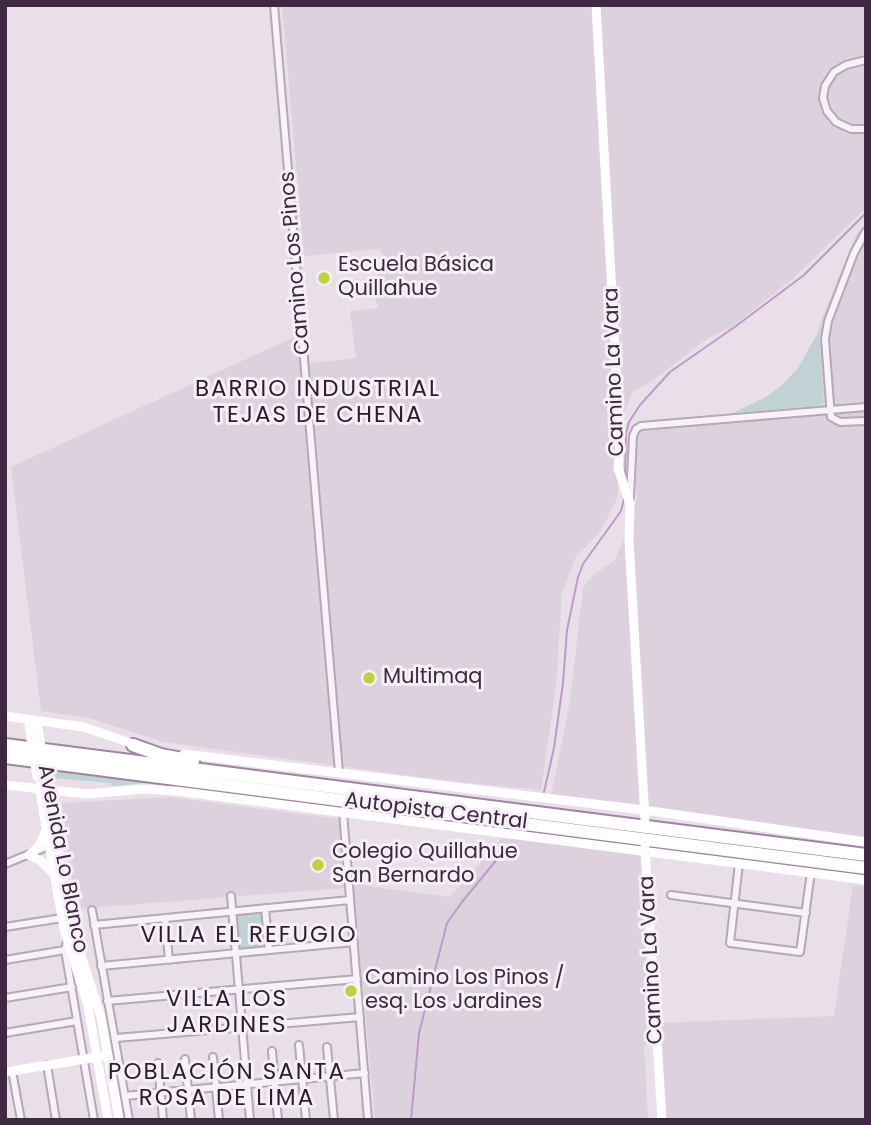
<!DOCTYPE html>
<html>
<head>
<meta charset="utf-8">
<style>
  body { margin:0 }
  #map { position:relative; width:871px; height:1125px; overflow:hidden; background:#e8dfe9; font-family:Poppins,sans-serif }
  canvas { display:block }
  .frame { position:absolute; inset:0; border:7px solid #3f2841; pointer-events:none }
</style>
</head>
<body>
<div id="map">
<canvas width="871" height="1125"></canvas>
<div class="frame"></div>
</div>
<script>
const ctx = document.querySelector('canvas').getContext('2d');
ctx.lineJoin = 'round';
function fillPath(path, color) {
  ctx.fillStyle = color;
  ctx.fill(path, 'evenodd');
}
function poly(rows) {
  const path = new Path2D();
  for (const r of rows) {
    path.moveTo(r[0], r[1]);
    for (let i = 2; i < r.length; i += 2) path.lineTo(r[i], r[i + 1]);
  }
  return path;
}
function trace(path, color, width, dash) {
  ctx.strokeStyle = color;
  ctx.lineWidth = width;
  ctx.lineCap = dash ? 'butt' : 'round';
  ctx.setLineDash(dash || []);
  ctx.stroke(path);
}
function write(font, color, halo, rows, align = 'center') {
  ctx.font = font + ' Poppins,sans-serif';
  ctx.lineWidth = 6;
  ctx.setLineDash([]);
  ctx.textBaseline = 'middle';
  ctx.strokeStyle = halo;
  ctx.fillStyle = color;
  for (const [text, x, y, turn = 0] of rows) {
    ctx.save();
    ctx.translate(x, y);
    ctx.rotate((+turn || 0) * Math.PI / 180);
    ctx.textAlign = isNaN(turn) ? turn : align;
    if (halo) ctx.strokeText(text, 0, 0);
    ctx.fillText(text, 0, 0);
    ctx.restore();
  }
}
fillPath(poly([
  [282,5,866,5,866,208,791,280,732,327,708,338,652,381,632,392,625,413,617,499,600,532,576,557,562,592,556,686,541,790,449,781,163,742,89,718,41,711,11,467,305,332,310,363,356,358,350,311,379,308,368,281,389,268,380,249,304,256],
  [866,224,866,837,551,796,570,702,583,588,592,576,614,561,623,542,637,498,633,429,639,423,822,407,818,328,857,233],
  [169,797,339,819,344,888,76,909,62,803],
  [503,837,640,854,650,1045,644,1045,648,1120,375,1120,353,884,450,897],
  [853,885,866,887,866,1120,665,1120,661,1023,834,1016]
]), '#ddd1de');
fillPath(poly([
  [819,331,823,402,819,406,733,413,768,396,783,384,798,368],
  [51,766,157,782,112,786,111,783,53,778],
  [261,910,265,947,238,950,235,913]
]), '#c0d2d3');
trace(poly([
  [625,476,626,433,629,422,640,405,670,372,736,326,804,275,866,213],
  [544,792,554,748,563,683,567,630,578,577,583,564,621,511,624,499],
  [411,1120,419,1033,447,923,462,902,507,847]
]), '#c099ca', 2);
const street = poly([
  [274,5,339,772],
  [866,60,846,65,834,72,825,86,823,98,827,111,836,122,851,129,866,129],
  [866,231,854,253,828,321,825,339,831,417,840,422,866,421],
  [630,497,633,436,636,429,641,426,866,407],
  [343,812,368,1120],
  [739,863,730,943,800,952,811,872],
  [5,864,49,846],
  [671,895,806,913],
  [231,896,250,1120],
  [265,908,269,950],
  [92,910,129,1120],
  [165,918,169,960],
  [94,925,350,900],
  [5,927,62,918],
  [67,942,65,950,94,1120],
  [5,960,65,950],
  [101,966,354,942],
  [5,998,72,987],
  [107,1001,357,979],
  [5,1033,77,1021],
  [116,1038,360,1017],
  [299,1045,306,1120],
  [327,1047,334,1120],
  [272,1051,278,1120],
  [213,1057,219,1120],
  [185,1059,191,1120],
  [158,1063,163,1120],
  [47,1065,56,1120],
  [12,1071,21,1120],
  [125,1096,365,1073]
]);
const highway = poly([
  [5,745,866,855],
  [133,745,161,755,193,761],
  [5,757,866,868]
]);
trace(street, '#b5a8b7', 10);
trace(highway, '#9d86a0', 16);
trace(street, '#f7f2f7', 6);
trace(poly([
  [596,5,620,440,618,468,630,504,629,540,645,819],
  [5,716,84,727,136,745],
  [184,754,644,810,866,842],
  [5,785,88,794,143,789,176,791,866,880],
  [39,786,64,929,88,1006,108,1120],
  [47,787,73,931,101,1017,119,1120],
  [45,832,39,846,29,855,41,861,53,873],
  [645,847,662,1120],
  [5,1072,104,1056]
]), '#fff', 9);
trace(highway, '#fff', 12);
trace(poly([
  [29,726,37,777],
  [38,727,46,778]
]), '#fff', 9);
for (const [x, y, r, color] of [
  [324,278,7,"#bdd141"],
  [369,678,7,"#bdd141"],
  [318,865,7,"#bdd141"],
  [351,991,7,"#bdd141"]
]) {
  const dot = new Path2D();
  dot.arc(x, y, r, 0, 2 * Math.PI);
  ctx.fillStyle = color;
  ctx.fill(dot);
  trace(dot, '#f5eff6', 2.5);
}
write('21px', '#3f2841', '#f5eff6', [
  ["Camino Los Pinos",296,263,-95],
  ["Camino La Vara",615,372,-92],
  ["Autopista Central",436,812,7],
  ["Avenida Lo Blanco",62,859,79],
  ["Camino La Vara",652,960,-93]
]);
write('21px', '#3f2841', '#f5eff6', [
  ["Escuela Básica",338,266],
  ["Quillahue",338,290],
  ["Multimaq",383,678],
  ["Colegio Quillahue",332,853],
  ["San Bernardo",332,877],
  ["Camino Los Pinos /",365,979],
  ["esq. Los Jardines",365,1003]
], 'left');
ctx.letterSpacing = '2px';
write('23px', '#301a31', '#f5eff6', [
  ["BARRIO INDUSTRIAL",318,390],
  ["TEJAS DE CHENA",318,416],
  ["VILLA EL REFUGIO",249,936],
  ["VILLA LOS",227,1000],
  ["JARDINES",227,1026],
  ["POBLACIÓN SANTA",227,1073],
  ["ROSA DE LIMA",227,1099]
]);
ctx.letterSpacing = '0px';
</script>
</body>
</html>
